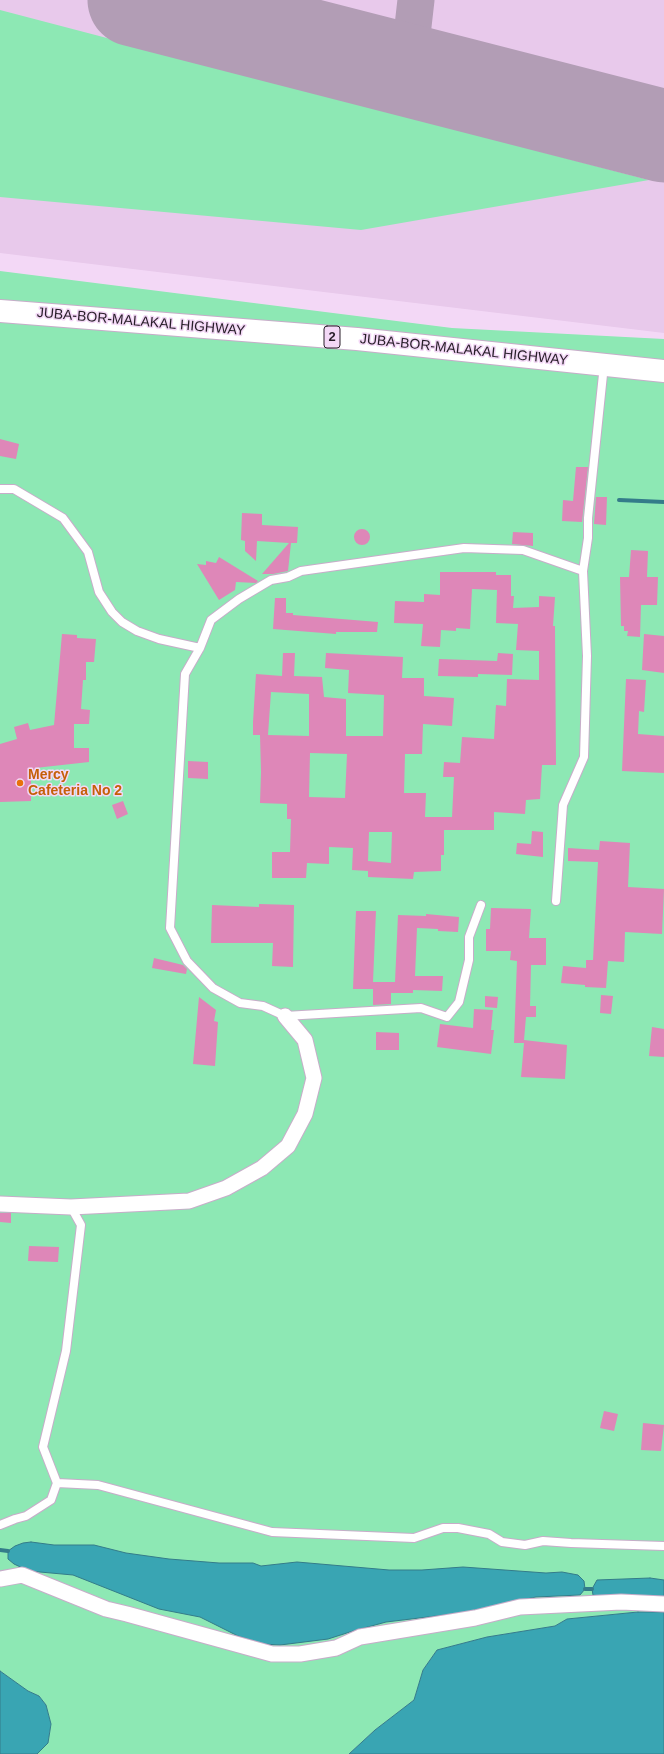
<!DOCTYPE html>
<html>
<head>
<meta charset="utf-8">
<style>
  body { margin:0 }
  canvas { display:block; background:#f3d8f6 }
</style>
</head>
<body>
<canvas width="664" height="1754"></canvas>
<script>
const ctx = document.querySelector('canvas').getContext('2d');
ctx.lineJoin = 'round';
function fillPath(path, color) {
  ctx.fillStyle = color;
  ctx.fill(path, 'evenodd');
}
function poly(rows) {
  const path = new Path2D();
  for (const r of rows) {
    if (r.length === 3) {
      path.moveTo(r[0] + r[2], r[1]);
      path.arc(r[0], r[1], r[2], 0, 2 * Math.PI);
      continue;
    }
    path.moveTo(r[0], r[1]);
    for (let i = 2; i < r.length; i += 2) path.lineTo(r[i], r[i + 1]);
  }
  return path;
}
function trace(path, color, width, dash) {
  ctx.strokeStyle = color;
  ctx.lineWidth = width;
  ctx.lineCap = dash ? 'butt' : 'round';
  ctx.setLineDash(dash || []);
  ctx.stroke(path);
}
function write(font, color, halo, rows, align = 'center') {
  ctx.font = font + ' Helvetica,sans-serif';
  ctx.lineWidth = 3;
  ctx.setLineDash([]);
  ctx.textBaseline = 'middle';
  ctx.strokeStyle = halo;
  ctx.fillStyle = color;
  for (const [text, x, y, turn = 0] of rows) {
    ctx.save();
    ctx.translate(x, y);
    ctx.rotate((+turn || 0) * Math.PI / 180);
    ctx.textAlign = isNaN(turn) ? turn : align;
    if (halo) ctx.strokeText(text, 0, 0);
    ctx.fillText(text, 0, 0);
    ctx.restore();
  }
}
fillPath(poly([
  [0,0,664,0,664,333,0,253]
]), '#e8c9eb');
fillPath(poly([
  [0,10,649,180,361,230,0,197],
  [0,271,452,328,664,339,664,1612,638,1612,567,1619,555,1626,487,1637,437,1650,423,1670,414,1700,375,1730,349,1754,37,1754,48,1743,51,1724,46,1705,39,1696,28,1691,0,1671]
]), '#8de8b4');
const water = poly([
  [31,1542,54,1545,94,1545,126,1553,169,1559,219,1563,253,1563,261,1566,297,1562,389,1570,422,1570,463,1567,546,1573,562,1572,578,1575,584,1581,585,1589,580,1595,536,1597,461,1613,386,1622,353,1631,328,1639,280,1645,263,1644,238,1636,200,1617,159,1609,73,1575,29,1571,14,1564,8,1559,8,1551,15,1546,23,1543,31,1542],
  [650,1578,664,1580,664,1597,612,1598,593,1595,592,1589,597,1580,650,1578],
  [638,1612,664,1612,664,1754,349,1754,375,1730,414,1700,423,1670,437,1650,487,1637,555,1626,567,1619,638,1612],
  [0,1671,28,1691,39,1696,46,1705,51,1724,48,1743,37,1754,0,1754,0,1671]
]);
fillPath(water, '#39a5b3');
trace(water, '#347c8a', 1);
trace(poly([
  [619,500,664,502],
  [0,1550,8,1551],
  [585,1589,592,1589]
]), '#347c8a', 4);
trace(poly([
  [408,70,416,0]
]), '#b29db5', 37);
trace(poly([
  [134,0,664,136]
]), '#b29db5', 93);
fillPath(poly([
  [0,439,19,444,16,459,0,456],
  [576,467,588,467,582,522,562,521,563,500,573,501],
  [596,497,607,497,606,525,594,524],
  [242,513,262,514,262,525,298,527,297,543,291,543,288,571,273,574,262,574,289,543,257,541,256,561,245,551,245,541,241,540],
  [362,537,8],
  [513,532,533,533,533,546,512,544],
  [631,550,648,551,647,577,658,577,657,605,641,605,640,637,627,636,628,631,624,631,624,626,621,626,620,577,629,577],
  [219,557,258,581,256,583,236,582,235,590,219,600,197,564,206,565,206,561,216,563],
  [440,572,496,572,496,575,511,575,511,596,514,596,513,608,539,607,539,596,555,597,553,626,555,626,556,765,542,765,540,799,526,800,525,814,494,812,494,830,444,830,444,855,441,855,441,871,414,872,413,879,368,877,368,871,352,870,353,848,329,847,329,864,307,863,306,878,272,878,272,852,290,852,291,819,287,819,287,804,260,803,261,772,260,735,253,735,253,722,256,674,282,676,283,653,295,653,294,676,322,677,324,697,346,699,346,736,383,736,384,695,348,693,349,670,325,668,326,653,403,657,402,678,424,678,424,696,454,698,452,726,423,724,422,754,405,754,404,793,426,793,425,817,452,817,454,777,443,777,444,762,460,763,462,737,494,739,496,705,506,706,507,679,539,680,539,651,516,650,518,624,496,623,497,590,472,589,470,629,456,628,456,631,441,630,440,647,421,646,423,624,394,623,395,601,424,602,424,594,440,595],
  [271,692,309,694,309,736,268,735],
  [310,753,347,754,345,798,309,797],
  [369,832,392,832,391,863,368,861],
  [275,598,286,598,286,613,293,613,293,615,378,622,377,632,336,632,336,634,273,629],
  [62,634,77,635,77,638,96,639,94,662,86,662,86,680,83,680,81,709,90,710,89,724,74,724,74,748,89,748,89,762,35,768,36,770,31,771,31,801,0,802,0,744,17,739,14,727,28,723,30,730,54,725],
  [644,634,664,636,664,673,642,670],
  [498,653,513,654,512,675,478,674,478,677,438,676,439,659,497,661],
  [626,679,646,680,644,712,639,711,638,734,664,736,664,773,622,771],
  [188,761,208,762,208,779,188,778],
  [123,801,128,814,117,819,112,805],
  [532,831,543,832,543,857,516,854,517,843,531,844],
  [600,841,630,843,628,887,664,889,662,934,625,932,624,962,608,961,606,988,585,987,585,985,561,983,563,966,586,968,586,960,593,960,598,862,568,861,568,848,599,850],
  [259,904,294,905,293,967,272,966,273,943,211,943,212,905,259,907],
  [491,908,531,909,529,938,546,938,546,965,531,965,530,1006,536,1006,536,1017,526,1017,524,1040,567,1045,565,1079,521,1077,524,1043,514,1043,517,961,510,960,511,951,486,951,486,929,490,929],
  [356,911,376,911,373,982,395,982,398,915,426,916,426,914,459,917,458,932,438,931,438,929,417,928,415,976,443,976,442,991,413,990,413,993,391,993,391,1004,373,1005,373,989,353,989],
  [154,958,183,965,187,969,186,974,152,968],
  [601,995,613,996,611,1014,600,1013],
  [485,996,498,997,497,1008,485,1007],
  [199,997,216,1010,214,1021,218,1022,215,1066,193,1064],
  [474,1009,493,1010,491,1030,494,1030,491,1054,437,1047,440,1024,473,1028],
  [652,1027,664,1029,664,1057,649,1056],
  [376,1032,399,1033,399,1050,376,1050],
  [0,1213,11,1213,11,1223,0,1222],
  [29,1246,59,1247,58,1262,28,1261],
  [604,1411,618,1414,614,1431,600,1428],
  [643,1423,664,1425,661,1451,641,1450]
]), '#de87b8');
const lane = poly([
  [0,489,14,489,63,518,88,552,99,592,112,612,122,622,137,631,159,639,200,648],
  [556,901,563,805,584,757,587,656,583,571,588,538,588,518,604,365],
  [481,905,469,937,469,960,459,1002,447,1017,421,1008,285,1016,263,1006,240,1003,213,988,187,961,170,928,185,674,200,648,211,620,239,599,271,580,288,577,301,571,464,548,523,550,583,571],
  [71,1207,81,1225,66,1351,43,1447,57,1483,98,1485,272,1532,414,1538,443,1528,458,1528,489,1534,502,1542,525,1545,543,1541,571,1543,664,1546],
  [0,1525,15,1519,26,1516,51,1500,57,1483]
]);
const street = poly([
  [0,1204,71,1207,189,1201,226,1188,262,1168,288,1146,305,1114,314,1078,305,1040,285,1016],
  [0,1579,22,1575,106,1609,127,1614,272,1654,300,1654,336,1648,360,1637,475,1618,520,1607,621,1602,664,1604]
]);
const primary = poly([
  [0,311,357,339,664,371]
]);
trace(lane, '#c7adc9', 10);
trace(street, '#c7adc9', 17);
trace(primary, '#c7adc9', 24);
trace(lane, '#fff', 8);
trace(street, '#fff', 15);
trace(primary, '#fff', 22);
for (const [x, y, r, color] of [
  [20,783,4,"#e8710a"]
]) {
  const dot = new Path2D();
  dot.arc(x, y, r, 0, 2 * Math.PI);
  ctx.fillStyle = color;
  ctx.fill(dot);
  trace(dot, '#f3d8f6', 1.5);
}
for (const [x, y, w] of [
  [332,337,16]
]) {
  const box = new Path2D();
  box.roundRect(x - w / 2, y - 11, w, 22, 3);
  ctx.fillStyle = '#f3d8f6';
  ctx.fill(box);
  trace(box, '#281e29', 1);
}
write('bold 13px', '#281e29', null, [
  ["2",332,337]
]);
write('14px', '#281e29', '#f3d8f6', [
  ["JUBA-BOR-MALAKAL HIGHWAY",141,322,5],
  ["JUBA-BOR-MALAKAL HIGHWAY",464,350,6]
]);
write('bold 14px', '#c56008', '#f3d8f6', [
  ["Mercy",28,775],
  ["Cafeteria No 2",28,791]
], 'left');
</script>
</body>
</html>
